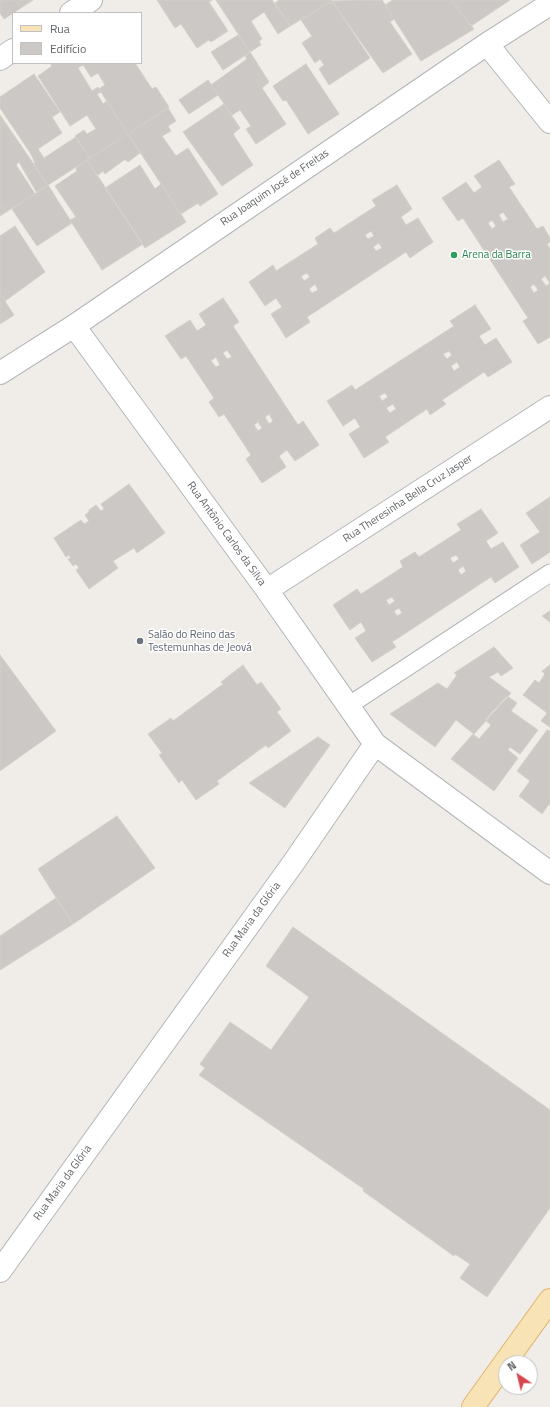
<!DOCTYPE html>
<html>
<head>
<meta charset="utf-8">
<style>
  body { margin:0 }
  #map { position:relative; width:550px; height:1407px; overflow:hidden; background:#f0ede8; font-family:"Titillium Web",sans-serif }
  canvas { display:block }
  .legend { position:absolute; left:12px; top:12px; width:130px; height:52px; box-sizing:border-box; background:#fff; border:1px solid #bfc1c2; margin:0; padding:5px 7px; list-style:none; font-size:12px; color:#606467 }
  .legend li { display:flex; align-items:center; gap:8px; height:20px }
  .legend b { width:20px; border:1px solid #bfc1c2 }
  .north { position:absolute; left:498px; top:1355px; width:40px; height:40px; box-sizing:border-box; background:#fff; border:1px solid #bfc1c2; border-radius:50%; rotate:325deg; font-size:11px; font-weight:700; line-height:16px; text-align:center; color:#606467 }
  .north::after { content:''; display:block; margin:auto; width:14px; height:18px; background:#d8464f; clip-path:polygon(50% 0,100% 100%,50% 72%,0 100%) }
</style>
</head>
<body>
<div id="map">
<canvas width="550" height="1407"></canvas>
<ul class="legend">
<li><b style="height:5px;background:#f7e3b6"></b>Rua</li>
<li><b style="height:11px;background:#ccc8c5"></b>Edifício</li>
</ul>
<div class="north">N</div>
</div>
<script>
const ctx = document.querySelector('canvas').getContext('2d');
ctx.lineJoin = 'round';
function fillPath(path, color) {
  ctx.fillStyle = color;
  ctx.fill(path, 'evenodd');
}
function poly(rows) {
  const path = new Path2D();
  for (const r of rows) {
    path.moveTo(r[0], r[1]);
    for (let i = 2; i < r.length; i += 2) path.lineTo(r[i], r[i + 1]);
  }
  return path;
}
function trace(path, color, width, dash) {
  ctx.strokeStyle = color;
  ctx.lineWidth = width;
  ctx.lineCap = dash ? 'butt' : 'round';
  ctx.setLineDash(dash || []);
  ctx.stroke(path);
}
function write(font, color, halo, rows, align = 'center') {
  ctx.font = font + ' "Titillium Web",sans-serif';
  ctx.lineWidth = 3;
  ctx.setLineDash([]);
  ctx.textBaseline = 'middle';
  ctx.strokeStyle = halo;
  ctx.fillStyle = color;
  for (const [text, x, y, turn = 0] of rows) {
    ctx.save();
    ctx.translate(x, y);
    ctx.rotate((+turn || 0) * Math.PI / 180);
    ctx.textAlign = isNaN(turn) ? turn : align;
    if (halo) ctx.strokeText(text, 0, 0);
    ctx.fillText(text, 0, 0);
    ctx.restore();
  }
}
const building = poly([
  [0,0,33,0,4,19,0,13,0,0],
  [157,0,212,0,209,2,228,31,211,42,209,40,197,48,181,24,175,28,157,0],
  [216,0,272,0,290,26,278,34,264,12,251,21,262,39,259,41,261,45,250,52,216,0],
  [279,0,332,0,332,1,290,26,275,3,279,0],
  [382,0,394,19,390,22,412,54,383,73,332,1,382,0],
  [393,0,451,0,474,29,421,61,385,5,393,0],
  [451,0,510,0,471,26,451,0],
  [332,1,370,58,329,85,319,69,324,65,320,59,315,63,302,43,312,36,301,20,332,1],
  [238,35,250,52,223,70,211,52,238,35],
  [250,52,269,82,262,88,286,124,256,144,246,129,251,126,240,110,232,115,211,85,247,59,245,56,250,52],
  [50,63,82,63,83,65,78,68,92,91,98,87,101,92,97,94,103,104,107,101,128,134,90,158,75,136,84,130,87,134,96,129,87,115,70,126,38,76,52,66,50,63],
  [82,63,135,63,152,89,156,87,169,107,128,134,99,89,105,85,98,73,91,77,82,63],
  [306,64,339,114,308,134,286,100,283,101,273,86,306,64],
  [34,74,60,112,52,117,62,133,38,149,44,158,76,137,90,158,48,185,33,164,35,163,31,154,0,108,0,97,34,74],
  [208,80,218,95,189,114,179,100,208,80],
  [224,104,240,128,233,134,253,165,222,186,183,132,224,104],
  [168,108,176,121,168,126,171,131,162,136,176,156,188,148,218,194,200,206,198,203,181,214,128,134,168,108],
  [0,115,48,185,37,193,19,162,16,165,35,194,6,212,0,204,0,115],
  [128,134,140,153,128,162,126,160,124,160,105,174,103,171,97,176,87,160,128,134],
  [87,160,143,244,102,270,70,220,76,217,55,186,77,171,76,168,87,160],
  [499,160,515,184,509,187,537,229,543,226,550,238,550,242,547,244,550,249,550,337,538,344,523,321,528,318,463,218,458,221,442,198,466,182,474,193,482,187,474,176,499,160],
  [503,212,508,219,503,222,499,215,503,212],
  [492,220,496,226,492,229,488,223,492,220],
  [545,276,550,283,546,286,541,279,545,276],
  [534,284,538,290,534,293,530,287,534,284],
  [140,165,155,189,161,184,186,222,145,248,105,188,140,165],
  [48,185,72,223,37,246,12,209,48,185],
  [397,185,412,209,401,217,406,225,418,218,433,242,410,258,406,252,307,317,310,322,286,338,271,314,282,307,276,298,265,306,249,282,273,265,276,271,318,244,315,238,330,228,334,233,376,206,372,200,397,185],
  [371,231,374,236,368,239,365,235,371,231],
  [379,243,382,248,376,251,373,247,379,243],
  [307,273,310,277,304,281,301,276,307,273],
  [315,284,318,290,312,293,309,289,315,284],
  [0,204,6,212,0,216,0,204],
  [15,226,45,272,5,301,0,294,0,236,15,226],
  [0,294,14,315,0,324,0,294],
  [223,298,239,322,233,326,298,425,303,421,319,445,295,461,287,450,279,456,286,467,262,483,246,459,251,455,224,414,219,417,209,402,214,398,186,356,181,359,165,336,190,320,197,331,206,325,199,314,223,298],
  [227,350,232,357,227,359,223,353,227,350],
  [216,357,220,365,216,367,211,361,216,357],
  [269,414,273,421,269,424,265,417,269,414],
  [258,422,262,428,258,431,254,425,258,422],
  [475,305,491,329,479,336,485,345,496,338,512,362,488,377,484,372,442,400,446,404,430,415,427,409,385,437,389,442,364,458,349,434,360,427,355,418,343,426,327,401,352,385,355,390,454,326,450,321,475,305],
  [449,351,452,355,447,359,443,354,449,351],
  [457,362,460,367,454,371,451,366,457,362],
  [385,393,388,397,382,401,379,396,385,393],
  [393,404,396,409,390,413,386,408,393,404],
  [129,484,165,533,137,553,134,548,113,561,118,568,89,589,76,570,79,568,76,564,73,566,68,559,71,558,69,555,66,557,54,538,81,520,84,524,89,521,85,515,89,512,89,510,96,505,101,511,104,509,101,504,129,484],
  [550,497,550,552,532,564,520,545,540,532,526,513,550,497],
  [481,509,498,533,486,541,491,549,503,542,519,567,495,583,491,577,392,642,396,647,372,662,355,638,366,631,361,622,350,630,333,605,357,589,361,594,403,567,400,561,415,552,419,557,461,530,457,524,481,509],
  [456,555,459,559,453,563,450,558,456,555],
  [463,566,466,571,461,575,458,570,463,566],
  [392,597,395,601,389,605,386,600,392,597],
  [399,608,402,613,397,616,394,611,399,608],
  [550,611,550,622,542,616,550,611],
  [494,647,513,668,501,676,498,672,489,677,511,693,474,734,456,720,435,747,390,714,438,683,447,689,457,675,454,673,494,647],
  [0,655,56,731,0,771,0,655],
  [243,665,257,685,261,682,281,709,277,712,291,731,268,748,266,745,217,781,219,784,196,800,182,780,179,783,159,755,162,753,148,734,171,718,173,721,223,684,221,682,243,665],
  [550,665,550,727,541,721,547,713,523,695,535,680,539,683,545,674,542,671,550,665],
  [507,696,517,703,511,711,538,730,520,754,510,747,508,750,518,758,494,791,451,759,473,734,479,739,491,725,485,720,507,696],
  [547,730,550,731,550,805,549,804,542,814,519,796,530,781,517,771,547,730],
  [318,737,330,745,285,808,249,783,318,737],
  [117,816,155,868,73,924,38,869,117,816],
  [56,898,73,924,0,970,0,936,56,898],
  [293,927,550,1110,550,1208,487,1297,460,1278,470,1264,455,1254,454,1256,363,1191,364,1189,199,1075,205,1068,200,1064,230,1022,271,1050,309,997,266,966,293,927]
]);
fillPath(building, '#ccc8c5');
trace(building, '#d4cec7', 1);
const lane = poly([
  [348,706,550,573]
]);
const street = poly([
  [71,13,91,0],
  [487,44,550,122],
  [0,59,13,50],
  [74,326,267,590,375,744],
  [0,373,74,326,487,44,550,4],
  [267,590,550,407],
  [0,1271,294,862,375,744,550,873]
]);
const primary = poly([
  [473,1407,550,1300]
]);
trace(lane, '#b3b6b9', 19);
trace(street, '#b3b6b9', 24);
trace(primary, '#e4b26e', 24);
trace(lane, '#fff', 17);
trace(street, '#fff', 22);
trace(primary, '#f7e3b6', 22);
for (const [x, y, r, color] of [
  [454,255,4,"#2e9e5b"],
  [140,641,4,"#6b7280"]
]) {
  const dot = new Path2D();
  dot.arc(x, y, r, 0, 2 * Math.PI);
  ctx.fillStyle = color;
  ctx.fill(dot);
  trace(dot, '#fff', 1.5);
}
write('11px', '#606467', '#fff', [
  ["Rua Joaquim José de Freitas",275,188,-34],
  ["Rua Theresinha Bella Cruz Jasper",408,499,-33],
  ["Rua Antônio Carlos da Silva",226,534,54],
  ["Rua Maria da Glória",252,920,-54],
  ["Rua Maria da Glória",63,1183,-54]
]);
write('11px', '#27864d', '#fff', [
  ["Arena da Barra",462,255]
], 'left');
write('11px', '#5b616d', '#fff', [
  ["Salão do Reino das",148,635],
  ["Testemunhas de Jeová",148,648]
], 'left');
</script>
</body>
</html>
